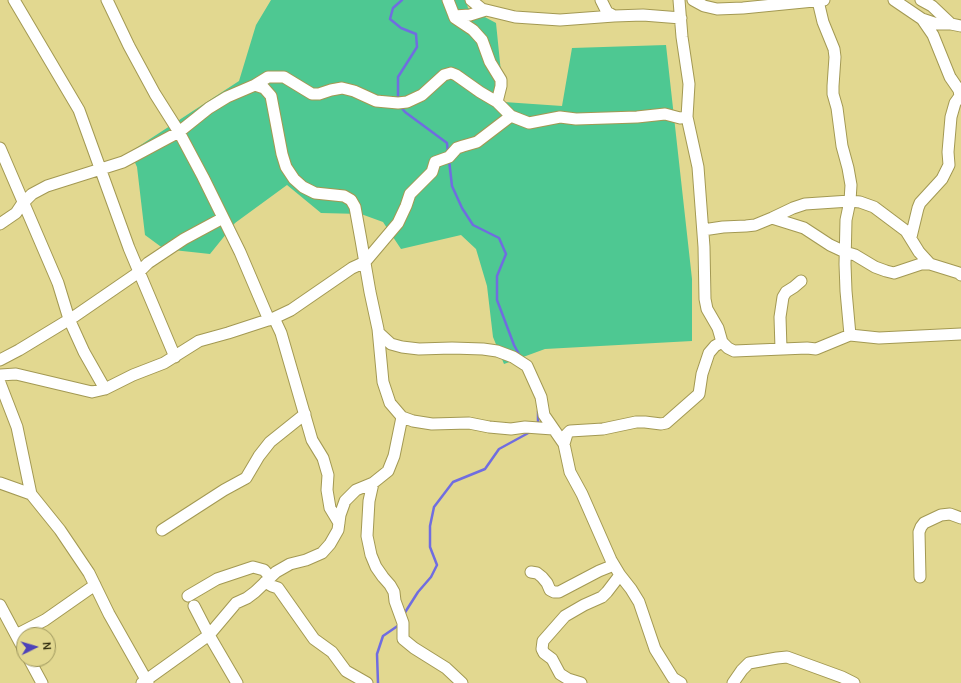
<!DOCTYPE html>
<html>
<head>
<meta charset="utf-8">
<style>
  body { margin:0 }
  #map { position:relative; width:961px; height:683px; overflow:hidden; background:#e2d890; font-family:Manrope,sans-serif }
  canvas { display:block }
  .north { position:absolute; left:16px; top:627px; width:40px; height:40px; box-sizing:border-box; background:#e2d890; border:1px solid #9b945c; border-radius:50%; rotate:85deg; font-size:11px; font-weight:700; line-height:16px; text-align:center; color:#312d0f }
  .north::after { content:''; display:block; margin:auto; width:14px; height:18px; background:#4d42b9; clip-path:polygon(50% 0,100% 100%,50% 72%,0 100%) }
</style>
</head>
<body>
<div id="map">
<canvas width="961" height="683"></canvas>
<div class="north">N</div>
</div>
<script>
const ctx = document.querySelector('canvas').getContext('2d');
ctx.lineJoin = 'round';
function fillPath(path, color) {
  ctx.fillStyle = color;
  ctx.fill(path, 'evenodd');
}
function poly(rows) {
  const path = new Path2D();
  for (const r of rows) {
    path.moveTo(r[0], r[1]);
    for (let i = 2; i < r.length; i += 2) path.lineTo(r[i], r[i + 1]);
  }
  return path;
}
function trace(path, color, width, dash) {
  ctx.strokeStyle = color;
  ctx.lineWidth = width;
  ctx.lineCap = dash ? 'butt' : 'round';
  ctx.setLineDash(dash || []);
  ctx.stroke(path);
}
fillPath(poly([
  [271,0,466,0,468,8,496,23,504,102,562,106,572,48,666,45,692,279,692,341,545,349,504,364,493,337,487,286,476,249,461,235,401,249,383,222,361,214,321,213,287,185,235,223,210,254,164,249,145,235,137,167,130,152,239,81,256,25]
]), '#4ec892');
trace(poly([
  [398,101,398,77,417,47,416,34,401,28,390,19,393,8,402,0],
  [401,107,405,112,447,143,448,154],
  [449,160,452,186,462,208,473,225,499,238,506,254,497,276,497,300,514,345,521,358],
  [536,425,538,422,538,411],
  [404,614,418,592,431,577,437,565,430,547,430,526,434,507,453,482,485,469,499,449,532,431],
  [378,683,377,654,383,636,399,625]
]), '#706de0', 2.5);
const minor = poly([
  [14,0,79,110,129,248,175,357],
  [107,0,129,46,155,94,179,132,203,177,240,252,269,320],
  [448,0,455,18,473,30,482,40,490,62,501,80,501,86,497,102],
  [471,0,482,9,515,17,560,20,614,16],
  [601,0,607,12,614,16,643,15,681,18],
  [679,0,682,37,689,84,687,117,698,167,704,247,705,299,707,309,718,328,722,342,728,348,734,351,807,348,816,349,850,335,879,338,961,334],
  [693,0,704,6,717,9,743,8,824,0],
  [894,0,922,19,937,24,951,24],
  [921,0,932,6,951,24,961,26],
  [818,1,823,22,834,49,835,57,833,86,833,94,837,108,842,146,848,168,851,185,850,201,846,220,845,264,846,291,850,335],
  [454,16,470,15,486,10],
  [255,85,268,77,284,77,312,94,319,94,331,90,342,88,354,91,376,101,398,103,407,102,422,95,444,75,451,73,456,75,480,92,497,102,511,116,529,123,560,117,576,119,637,117,665,114,680,118,687,117],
  [0,148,58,283,69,319,84,352,105,389],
  [772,218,804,228,830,245,845,252,855,255,875,267,886,271,894,273,921,264,930,264],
  [0,224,16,213,22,204,32,194,47,186,123,162,179,132,209,108,227,97,255,85,264,88,271,96,282,154,286,167,294,179,303,187,315,193,344,196,351,200,355,207,361,240,370,292,378,329,383,382,390,403,402,417,413,421,432,424,469,423,489,427,511,429,525,427,553,429],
  [703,230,723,227,746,226,755,225,772,218,793,208,805,204,850,201,860,202,874,207,906,231,919,252,930,264,959,273,961,275],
  [911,237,918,208,920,203,942,179,949,165,948,152,951,117,955,103,960,96,959,90,950,77,933,35,922,19],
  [274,318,281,333,312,440,323,458,328,475,327,490,330,508,339,523],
  [379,333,391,344,402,347,419,349,452,348,483,349,497,351,513,357,527,366,541,397,544,415,564,444,570,472,582,494,611,560,620,575,631,589,639,602,655,649,673,678,681,683],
  [781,349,780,317,783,297,786,292,794,287,801,281],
  [0,360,19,350,75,316,139,272,148,263,184,239,223,218],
  [0,375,16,374,92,392,105,389,133,375,164,363,199,341,228,333,274,318,291,310,352,268,365,262,398,223,406,206,410,194,432,172,435,162,449,157,457,148,463,146,477,142,511,116],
  [0,383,17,427,31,494,60,530,89,573,109,614,148,683],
  [564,444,567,434,570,431,603,429,636,422,645,422,661,424,666,423,699,394,702,374,709,353,715,346,722,342],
  [0,483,31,494],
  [373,483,369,501,367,536,371,555,376,567,383,577,390,585,394,592,395,601,403,623,403,639,414,648,446,668,462,683],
  [162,530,224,490,246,478,259,456,270,442,305,414],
  [531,572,537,573,542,577,547,583,550,590,554,592,559,592,599,571,614,565],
  [920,577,919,532,921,527,924,523,941,515,950,514,961,518],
  [265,582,272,586,278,588,314,639,332,652,346,671,367,683],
  [188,596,217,579,253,567,264,570,270,577],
  [0,605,24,650],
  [194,606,209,635,237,683],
  [16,635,45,620,95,585],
  [29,659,42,683],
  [142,683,209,635,236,603,247,598,255,592,276,572,290,564,306,560,322,553,330,544,338,530,340,515,345,501,356,490,373,483,388,471,394,456,402,417],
  [581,683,568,679,560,674,552,659,544,653,542,649,543,641,565,616,584,605,602,597,607,592,620,575],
  [733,683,742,670,749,663,777,658,787,657,842,677,854,683]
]);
trace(minor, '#a39953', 13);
trace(minor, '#fff', 11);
</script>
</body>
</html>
